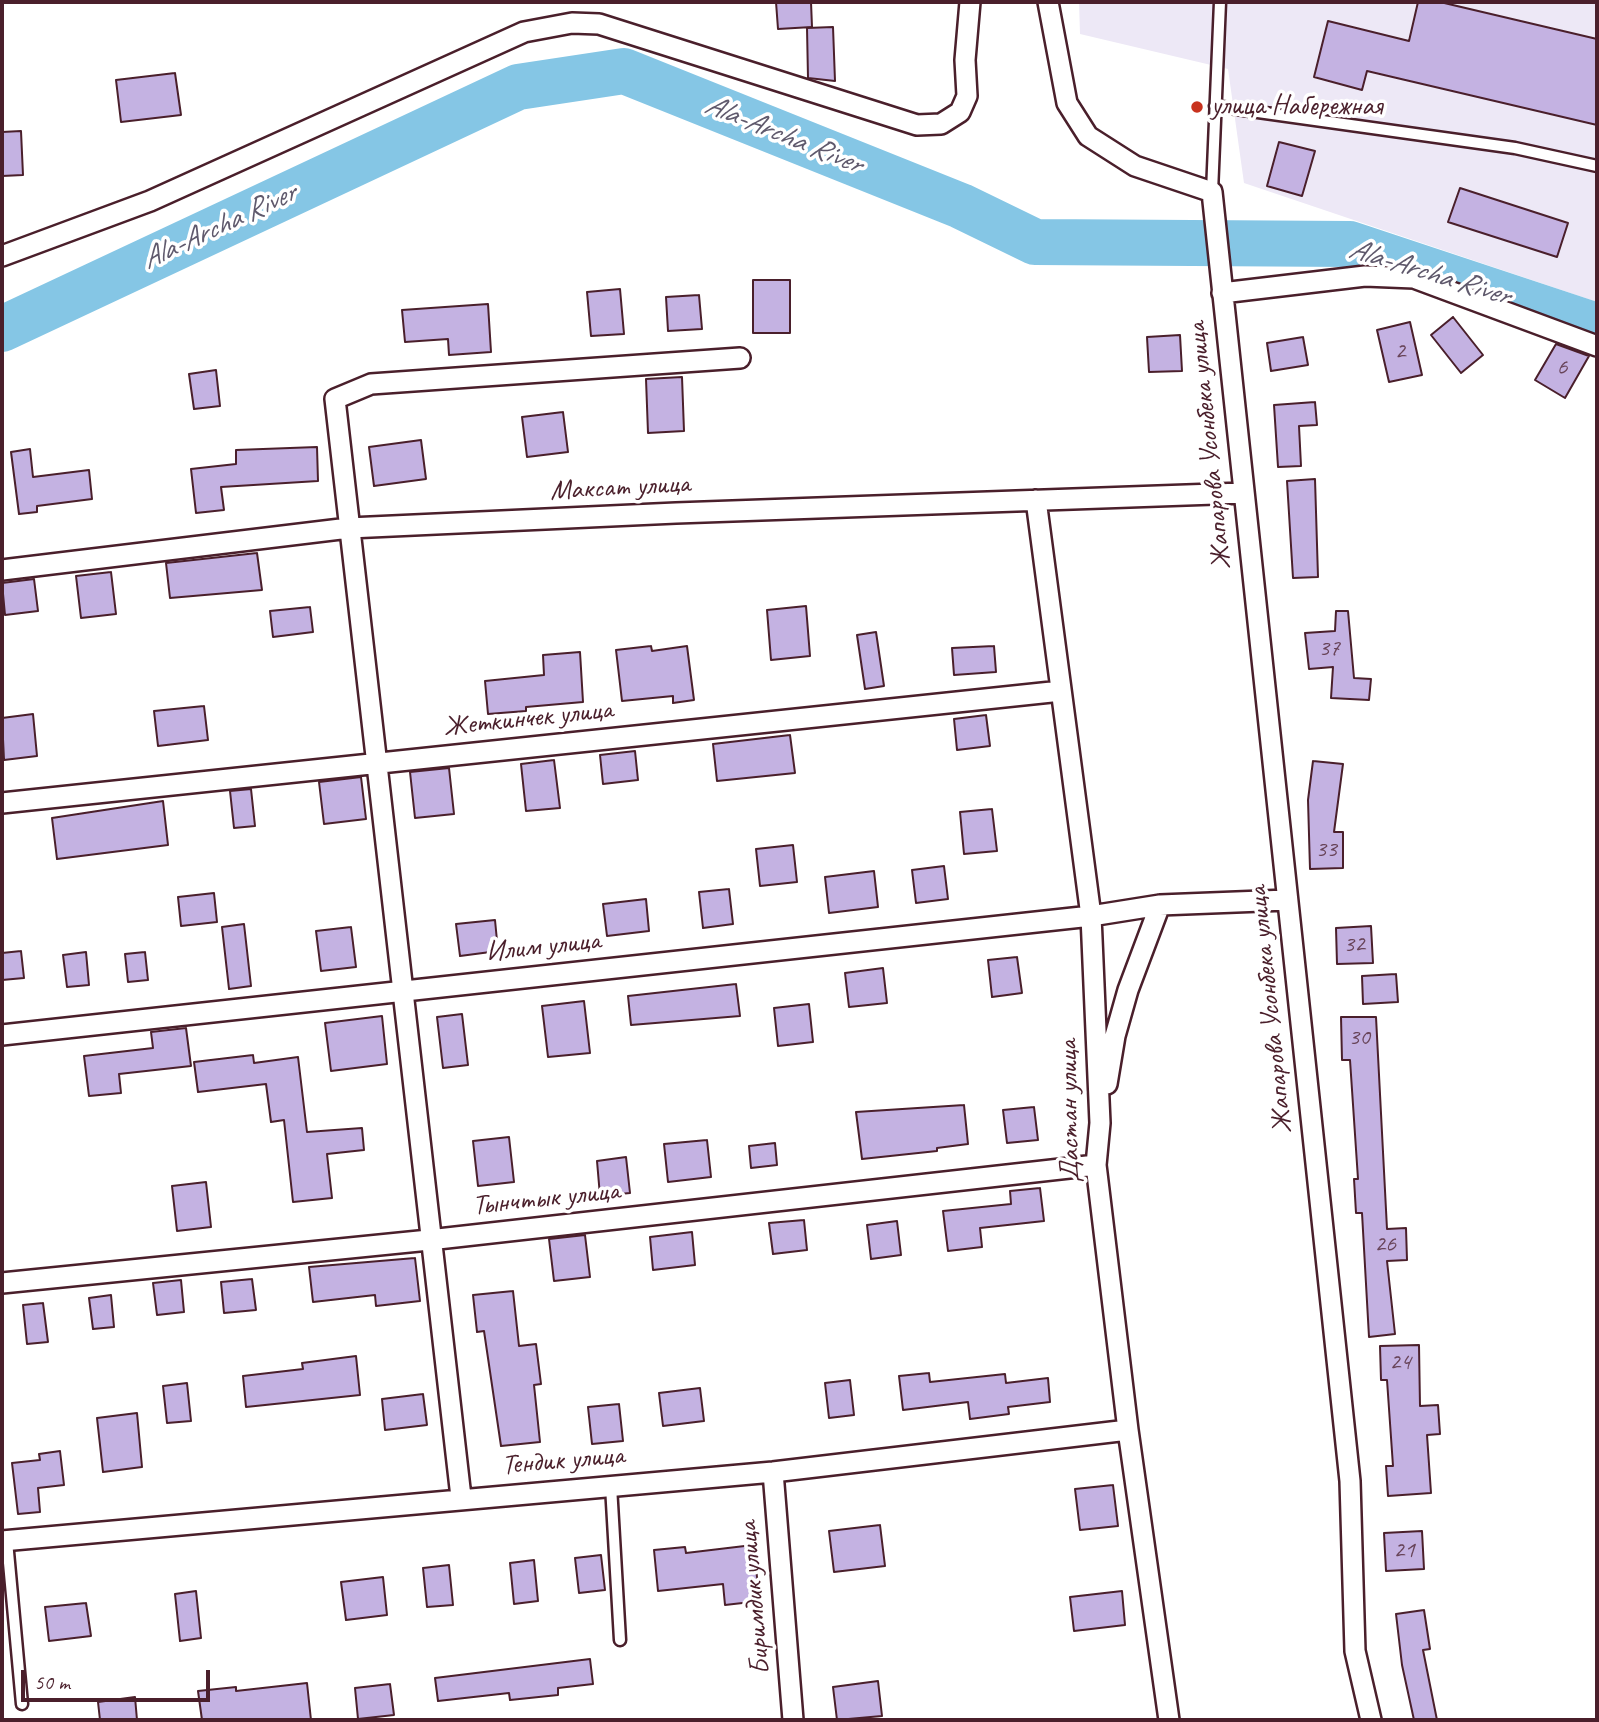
<!DOCTYPE html>
<html>
<head>
<meta charset="utf-8">
<style>
  body { margin:0 }
  #map { position:relative; width:1599px; height:1722px; overflow:hidden; background:#fff; font-family:Caveat,sans-serif }
  canvas { display:block }
  .frame { position:absolute; inset:0; border:4px solid #4a1f2b; pointer-events:none }
  .scale { position:absolute; left:21px; top:1670px; width:189px; height:32px; box-sizing:border-box; border:4px solid #4a1f2b; border-top:0; padding-left:9px; font-size:21px; line-height:24px; white-space:nowrap; color:#4a1f2b; -webkit-text-stroke:5px #fff; paint-order:stroke }
</style>
</head>
<body>
<div id="map">
<canvas width="1599" height="1722"></canvas>
<div class="frame"></div>
<div class="scale">50 m</div>
</div>
<script>
const ctx = document.querySelector('canvas').getContext('2d');
ctx.lineJoin = 'round';
function fillPath(path, color) {
  ctx.fillStyle = color;
  ctx.fill(path, 'evenodd');
}
function poly(rows) {
  const path = new Path2D();
  for (const r of rows) {
    path.moveTo(r[0], r[1]);
    for (let i = 2; i < r.length; i += 2) path.lineTo(r[i], r[i + 1]);
  }
  return path;
}
function trace(path, color, width, dash) {
  ctx.strokeStyle = color;
  ctx.lineWidth = width;
  ctx.lineCap = dash ? 'butt' : 'round';
  ctx.setLineDash(dash || []);
  ctx.stroke(path);
}
function write(font, color, halo, rows, align = 'center') {
  ctx.font = font + ' Caveat,sans-serif';
  ctx.lineWidth = 7;
  ctx.setLineDash([]);
  ctx.textBaseline = 'middle';
  ctx.strokeStyle = halo;
  ctx.fillStyle = color;
  for (const [text, x, y, turn = 0] of rows) {
    ctx.save();
    ctx.translate(x, y);
    ctx.rotate((+turn || 0) * Math.PI / 180);
    ctx.textAlign = isNaN(turn) ? turn : align;
    if (halo) ctx.strokeText(text, 0, 0);
    ctx.fillText(text, 0, 0);
    ctx.restore();
  }
}
fillPath(poly([
  [1079,2,1597,2,1597,302,1244,183,1228,69,1080,34]
]), '#ede8f6');
trace(poly([
  [2,329,518,87,624,71,961,206,1035,242,1350,244,1597,326]
]), '#85c6e5', 46);
const building = poly([
  [776,2,811,2,812,27,778,29,776,2],
  [1418,2,1440,2,1597,39,1597,125,1367,71,1362,90,1314,77,1328,21,1409,41,1418,2],
  [833,27,835,81,808,78,807,28,833,27],
  [175,73,181,115,121,122,116,80,175,73],
  [21,131,23,175,2,176,2,132,21,131],
  [1279,142,1315,151,1302,196,1267,186,1279,142],
  [1460,188,1568,223,1557,257,1448,222,1460,188],
  [753,280,790,280,790,333,753,333,753,280],
  [620,289,624,334,591,336,587,292,620,289],
  [699,295,702,329,668,331,666,297,699,295],
  [488,304,491,352,449,355,448,339,405,342,402,310,488,304],
  [1453,317,1483,355,1461,373,1431,335,1453,317],
  [1410,322,1422,375,1389,382,1377,330,1410,322],
  [1180,335,1182,371,1149,372,1147,337,1180,335],
  [1303,337,1308,365,1271,371,1267,343,1303,337],
  [1556,344,1589,356,1565,398,1535,380,1556,344],
  [216,370,220,406,194,409,189,374,216,370],
  [682,377,684,431,648,433,646,379,682,377],
  [1315,402,1317,425,1299,426,1301,466,1278,467,1274,405,1315,402],
  [563,412,568,452,527,457,522,417,563,412],
  [421,440,426,479,374,486,369,447,421,440],
  [317,447,318,481,221,487,224,510,196,513,191,469,236,464,236,450,317,447],
  [30,449,33,477,89,470,92,499,37,506,37,512,19,514,11,452,30,449],
  [1315,479,1318,577,1293,578,1287,481,1315,479],
  [257,553,262,590,170,598,166,563,257,553],
  [111,572,116,614,81,618,76,576,111,572],
  [34,579,38,611,5,615,2,583,34,579],
  [806,606,810,656,771,660,767,610,806,606],
  [310,607,313,632,273,637,270,611,310,607],
  [1336,611,1348,611,1354,678,1371,679,1369,700,1331,698,1333,667,1309,669,1305,633,1335,631,1336,611],
  [876,632,884,686,865,689,857,635,876,632],
  [651,646,652,651,687,646,694,700,673,703,673,696,622,701,616,650,651,646],
  [994,646,996,672,954,675,952,648,994,646],
  [580,652,583,702,526,707,526,711,488,714,485,681,544,675,543,655,580,652],
  [204,706,208,740,158,746,154,711,204,706],
  [33,714,37,756,4,760,2,718,33,714],
  [986,715,990,746,957,750,954,719,986,715],
  [790,735,795,773,717,781,713,744,790,735],
  [635,751,638,780,603,784,600,755,635,751],
  [554,760,560,808,526,811,521,764,554,760],
  [1313,761,1343,764,1334,832,1343,832,1343,868,1310,869,1308,800,1313,761],
  [449,768,454,814,415,818,410,772,449,768],
  [361,777,366,819,324,824,319,782,361,777],
  [251,789,255,826,234,828,230,791,251,789],
  [163,801,168,845,57,859,52,818,163,801],
  [992,809,997,851,964,854,960,812,992,809],
  [793,845,797,882,760,886,756,849,793,845],
  [944,866,948,899,916,903,912,870,944,866],
  [874,871,878,907,829,913,825,877,874,871],
  [729,889,733,924,703,928,699,892,729,889],
  [214,893,217,922,181,926,178,897,214,893],
  [646,899,649,931,607,936,603,904,646,899],
  [495,920,498,951,460,956,456,924,495,920],
  [244,924,251,986,229,989,222,927,244,924],
  [1371,926,1373,963,1337,964,1336,928,1371,926],
  [351,927,356,967,321,971,316,931,351,927],
  [21,951,24,978,2,980,2,953,21,951],
  [86,952,89,985,67,987,63,955,86,952],
  [145,952,148,980,128,982,125,954,145,952],
  [1017,957,1022,993,992,997,988,960,1017,957],
  [883,968,887,1003,849,1007,845,973,883,968],
  [1396,974,1398,1002,1363,1004,1362,976,1396,974],
  [736,984,740,1016,631,1025,628,996,736,984],
  [584,1001,590,1053,548,1057,542,1006,584,1001],
  [809,1004,813,1042,778,1046,774,1008,809,1004],
  [462,1014,468,1065,443,1068,437,1017,462,1014],
  [382,1016,387,1064,331,1071,325,1023,382,1016],
  [1341,1017,1376,1017,1387,1229,1406,1228,1407,1260,1387,1261,1395,1334,1369,1337,1362,1213,1356,1213,1354,1179,1358,1179,1350,1060,1342,1060,1341,1017],
  [186,1028,191,1066,119,1074,121,1093,89,1096,84,1056,153,1048,151,1032,186,1028],
  [253,1055,254,1063,298,1057,307,1132,362,1128,364,1150,327,1154,332,1198,293,1202,284,1120,271,1122,266,1084,198,1092,194,1062,253,1055],
  [964,1105,968,1144,937,1148,937,1151,862,1159,856,1112,964,1105],
  [1034,1107,1038,1140,1007,1143,1003,1110,1034,1107],
  [509,1137,514,1182,478,1186,473,1141,509,1137],
  [707,1140,711,1177,668,1182,664,1144,707,1140],
  [775,1143,777,1165,751,1168,749,1146,775,1143],
  [626,1157,630,1193,600,1196,597,1161,626,1157],
  [206,1182,211,1227,177,1231,172,1186,206,1182],
  [1040,1188,1044,1221,980,1228,982,1247,948,1251,943,1211,1011,1204,1010,1191,1040,1188],
  [804,1220,807,1250,773,1254,769,1223,804,1220],
  [897,1221,901,1255,871,1259,867,1225,897,1221],
  [692,1232,695,1265,653,1270,650,1237,692,1232],
  [585,1235,590,1277,554,1281,549,1239,585,1235],
  [415,1258,420,1301,376,1306,375,1295,313,1302,309,1267,415,1258],
  [252,1279,256,1310,224,1313,221,1282,252,1279],
  [181,1280,184,1312,157,1315,153,1283,181,1280],
  [513,1291,519,1346,536,1344,541,1384,534,1385,540,1442,501,1446,484,1331,477,1332,473,1295,513,1291],
  [111,1295,114,1327,93,1329,89,1298,111,1295],
  [43,1303,48,1342,27,1344,23,1305,43,1303],
  [1419,1345,1420,1406,1438,1405,1440,1434,1427,1435,1431,1493,1388,1496,1386,1466,1393,1466,1387,1380,1381,1380,1380,1346,1419,1345],
  [356,1356,360,1395,246,1407,243,1376,303,1369,302,1363,356,1356],
  [929,1373,930,1382,1005,1374,1006,1383,1048,1378,1050,1402,1008,1407,1009,1414,970,1419,968,1402,903,1410,899,1376,929,1373],
  [850,1380,854,1415,829,1418,825,1383,850,1380],
  [187,1383,191,1421,167,1423,163,1386,187,1383],
  [700,1388,704,1421,663,1426,659,1393,700,1388],
  [423,1394,427,1425,385,1430,382,1399,423,1394],
  [619,1404,623,1441,592,1444,588,1407,619,1404],
  [137,1413,142,1467,103,1472,97,1418,137,1413],
  [60,1451,64,1485,38,1488,40,1512,18,1514,12,1463,40,1460,39,1454,60,1451],
  [1113,1485,1118,1526,1080,1530,1075,1489,1113,1485],
  [880,1525,885,1566,834,1572,829,1531,880,1525],
  [1422,1531,1424,1569,1386,1571,1384,1533,1422,1531],
  [753,1545,760,1601,725,1605,723,1584,658,1591,654,1550,685,1547,686,1553,753,1545],
  [601,1555,605,1590,579,1593,575,1558,601,1555],
  [534,1560,538,1601,514,1604,510,1563,534,1560],
  [449,1565,453,1605,427,1607,423,1568,449,1565],
  [383,1577,387,1615,346,1620,341,1582,383,1577],
  [196,1591,201,1638,180,1641,175,1594,196,1591],
  [1122,1591,1125,1625,1074,1631,1070,1597,1122,1591],
  [86,1603,91,1636,49,1641,45,1607,86,1603],
  [1424,1610,1430,1649,1423,1650,1437,1720,1414,1720,1402,1665,1396,1614,1424,1610],
  [590,1659,593,1684,558,1688,558,1695,510,1700,509,1693,438,1701,435,1678,590,1659],
  [878,1681,882,1716,837,1720,833,1687,878,1681],
  [307,1683,311,1720,202,1720,198,1691,236,1687,236,1691,307,1683],
  [390,1684,394,1715,358,1719,355,1688,390,1684],
  [135,1697,137,1720,100,1720,98,1702,135,1697]
]);
fillPath(building, '#c4b2e2');
trace(building, '#4a1f2b', 2);
const service = poly([
  [1215,106,1515,148,1597,166],
  [1212,192,1220,2],
  [611,1486,620,1640],
  [7,1541,22,1704]
]);
const minor = poly([
  [1048,2,1067,103,1088,136,1135,166,1212,192,1350,1481,1355,1651,1371,1720],
  [2,256,150,201,524,32,572,23,599,24,917,125,941,124,960,112,967,96,965,60,970,2],
  [1222,293,1365,276,1414,278,1597,346],
  [1036,500,1091,916,1100,1123,1096,1165,1128,1430,1169,1720],
  [2,570,349,528,676,513,1243,493],
  [2,803,1061,691],
  [2,1035,1091,916,1160,905,1287,900],
  [1107,1084,1115,1036,1128,990,1160,905],
  [2,1283,429,1240,1096,1165],
  [773,1472,793,1720],
  [461,1497,335,399,371,384,740,358],
  [2,1541,773,1472,1128,1430]
]);
trace(service, '#4a1f2b', 15);
trace(minor, '#4a1f2b', 24);
trace(service, '#fff', 10);
trace(minor, '#fff', 19);
for (const [x, y, r, color] of [
  [1197,107,7,"#c8321e"]
]) {
  const dot = new Path2D();
  dot.arc(x, y, r, 0, 2 * Math.PI);
  ctx.fillStyle = color;
  ctx.fill(dot);
  trace(dot, '#fff', 2.5);
}
write('24px', '#684459', null, [
  ["2",1400,352],
  ["6",1562,368],
  ["37",1329,649],
  ["33",1326,850],
  ["32",1354,945],
  ["30",1359,1038],
  ["26",1385,1245],
  ["24",1400,1363],
  ["21",1404,1551]
]);
write('28px', '#4a1f2b', '#fff', [
  ["улица Набережная",1211,107]
], 'left');
write('28px', '#4a1f2b', '#fff', [
  ["Жапарова Усонбека улица",1210,446,-96],
  ["Максат улица",620,488,-3],
  ["Жеткинчек улица",528,719,-6],
  ["Илим улица",543,947,-6],
  ["Жапарова Усонбека улица",1271,1010,-96],
  ["Дастан улица",1070,1111,-91],
  ["Тынчтык улица",546,1199,-6],
  ["Тендик улица",563,1461,-5],
  ["Биримдик улица",755,1598,-95]
]);
write('italic 30px', '#5f596c', '#fff', [
  ["Ala-Archa River",783,135,22],
  ["Ala-Archa River",219,227,-25],
  ["Ala-Archa River",1429,273,17]
]);
</script>
</body>
</html>
